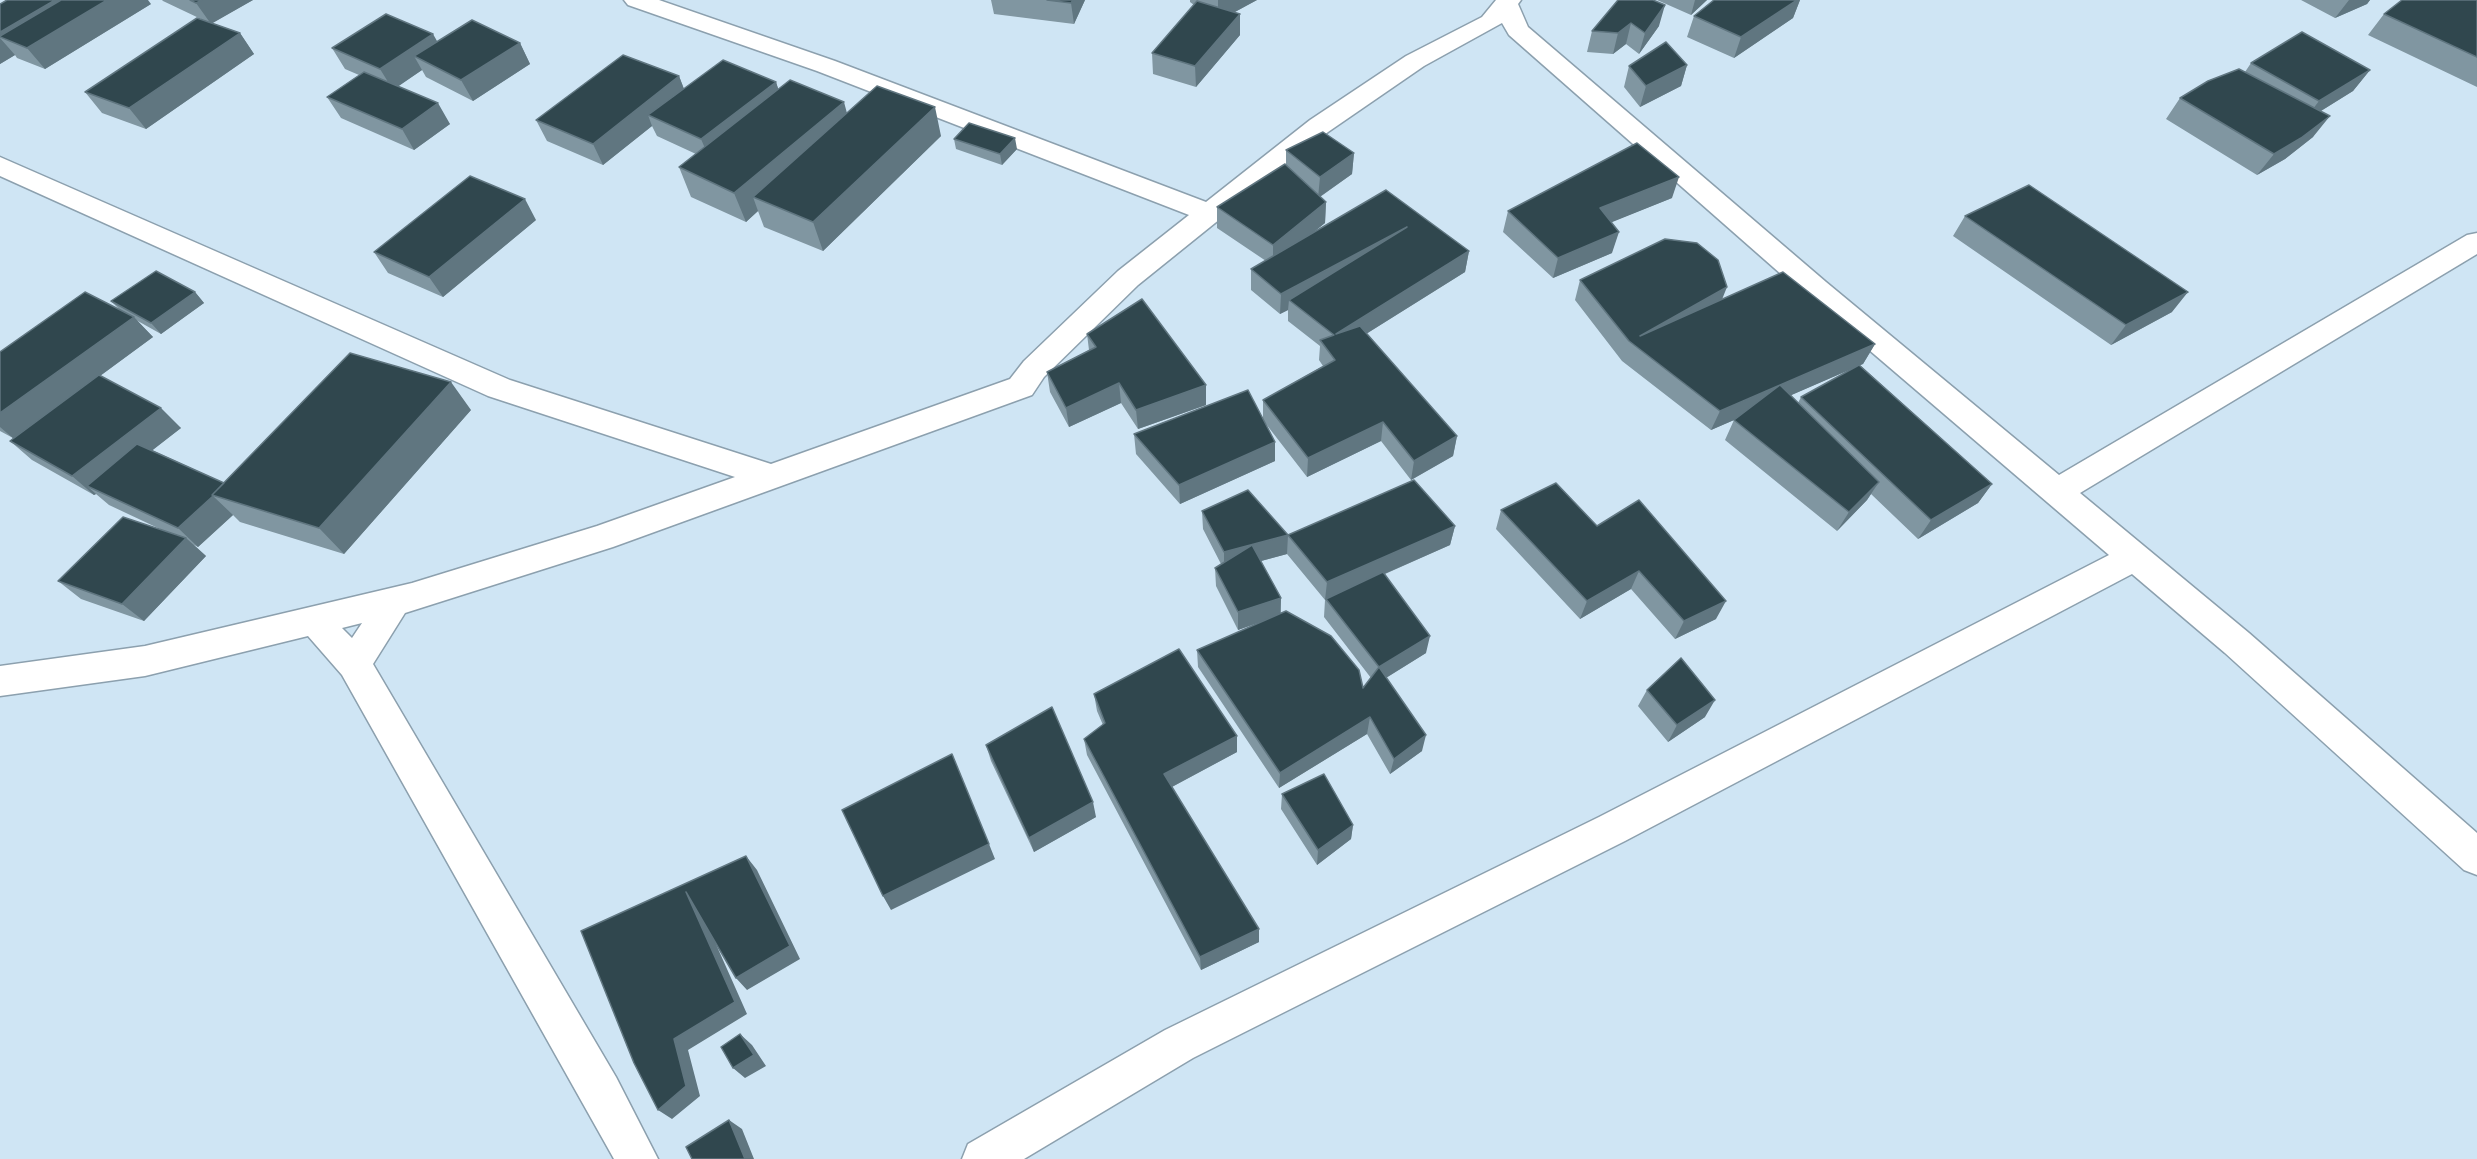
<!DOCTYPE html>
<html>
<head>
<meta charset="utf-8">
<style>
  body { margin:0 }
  canvas { display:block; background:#cfe5f4 }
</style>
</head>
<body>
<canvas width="2477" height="1159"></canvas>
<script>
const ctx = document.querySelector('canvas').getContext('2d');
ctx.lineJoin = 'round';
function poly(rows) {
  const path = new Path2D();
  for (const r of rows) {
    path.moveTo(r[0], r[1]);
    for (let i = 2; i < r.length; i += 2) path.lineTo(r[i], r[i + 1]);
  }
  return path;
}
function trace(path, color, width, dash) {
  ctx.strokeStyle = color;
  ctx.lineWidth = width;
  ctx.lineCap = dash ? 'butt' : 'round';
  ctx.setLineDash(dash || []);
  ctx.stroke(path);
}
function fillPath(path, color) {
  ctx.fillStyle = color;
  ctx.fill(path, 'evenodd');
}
const minor = poly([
  [624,0,659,0,835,61,1206,202,1310,120,1406,56,1482,17,1496,0,1521,0,1518,4,1528,27,1826,282,2059,475,2467,235,2477,233,2477,254,2080,493,2249,633,2477,833,2477,875,2464,870,2225,653,2132,574,1625,841,1193,1058,1024,1159,962,1159,968,1144,1165,1030,1599,817,2109,555,1806,296,1509,35,1502,23,1424,66,1328,132,1138,285,1044,377,1032,395,613,547,405,613,373,664,616,1077,658,1159,614,1159,342,675,308,636,145,676,0,696,0,666,145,646,412,583,597,526,735,477,488,396,0,176,0,157,510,380,771,464,1010,379,1024,361,1118,271,1189,215,817,71,628,5,624,0],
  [362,623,352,638,342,628,362,623]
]);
trace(minor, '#8ca0ae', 3);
fillPath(minor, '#fff');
fillPath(poly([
  [162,0,253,0,212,23,240,33,254,54,146,129,102,113,85,92,201,19,163,1],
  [991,0,1085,0,1074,24,994,14],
  [1190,0,1257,0,1235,12,1240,35,1196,87,1153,74,1152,53,1194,5,1190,2],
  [1618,0,1659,26,1639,54,1626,44,1613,54,1587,52,1592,31],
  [1657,0,1707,0,1691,15],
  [1714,0,1800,0,1793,18,1734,58,1687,37,1694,16],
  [2301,0,2370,0,2367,4,2335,18],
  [2477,0,2477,87,2368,35,2384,14],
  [0,4,151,4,45,69,17,58,15,55,0,64],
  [438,41,520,43,530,64,473,101,426,77,422,70,398,86,450,124,414,150,341,118,327,97,359,75,345,69,332,48],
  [2251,63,2370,70,2353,91,2321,111,2313,137,2285,159,2257,175,2166,119,2180,98,2245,72],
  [1687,65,1681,86,1640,107,1624,87,1629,66],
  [679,76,684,89,776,82,778,89,847,113,941,136,823,251,764,227,758,211,746,222,691,197,679,167,696,154,657,136,652,126,603,165,547,141,536,120],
  [954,139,1017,149,1002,165,956,149],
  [1286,150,1354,153,1352,174,1320,197,1326,202,1325,223,1311,234,1469,251,1465,272,1366,334,1457,436,1453,456,1411,480,1381,441,1307,477,1266,424,1275,461,1180,504,1136,454,1134,434,1263,418,1263,400,1323,366,1319,360,1320,346,1288,321,1288,310,1280,314,1251,290,1251,269,1266,261,1217,228,1217,207,1286,165],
  [1672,198,1611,222,1612,253,1553,278,1503,232,1508,211],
  [1965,216,2172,312,2111,345,1953,236],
  [536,220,443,297,388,273,374,252],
  [1580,280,1722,299,1875,344,1863,364,1860,365,1992,484,1978,503,1918,539,1871,494,1867,500,1837,531,1725,440,1734,420,1711,430,1622,361,1575,300],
  [1856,367,1801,397,1798,403,1791,395],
  [195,292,204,303,161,334,136,320,153,337,100,376,181,428,152,450,224,483,471,410,344,554,240,522,233,515,198,547,194,545,206,556,144,621,81,599,58,581,160,529,109,505,96,494,94,495,32,460,10,441,13,438,0,431,0,352,120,310,111,301],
  [1087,334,1206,385,1206,405,1138,429,1121,403,1069,427,1050,392,1047,372,1089,350],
  [1501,510,1597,526,1716,619,1675,639,1631,589,1580,619,1496,529],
  [1202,511,1288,535,1287,554,1261,561,1281,598,1281,614,1363,688,1371,678,1324,617,1325,600,1287,554,1288,535,1455,526,1450,545,1385,574,1426,653,1386,678,1422,751,1390,774,1367,734,1279,788,1198,667,1197,650,1266,620,1238,630,1216,586,1215,568,1221,564,1203,529],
  [1647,690,1705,717,1668,742,1638,706],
  [1094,694,1237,736,1237,752,1172,787,1259,942,1201,970,1087,755,1084,739,1103,725,1097,711],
  [986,745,1096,817,1034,852,991,761],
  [1282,794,1353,825,1351,839,1317,865,1281,809]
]), '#8096a1');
fillPath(poly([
  [55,0,107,0,0,37,0,32],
  [107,0,148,0,151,4,45,69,27,48],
  [202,0,253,0,211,24,196,3],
  [1073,0,1085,0,1074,24,1071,3],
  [1218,0,1257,0,1218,21],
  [1695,0,1707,0,1691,15],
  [1797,0,1800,0,1793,18,1734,58,1741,37],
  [2349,0,2370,0,2367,4,2335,18],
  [1665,5,1659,26,1639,54,1645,33],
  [1240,14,1240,35,1196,87,1195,66],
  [1631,23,1626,44,1613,54,1618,33],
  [240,33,254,54,146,129,129,108],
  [433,34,445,55,414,56,422,70,393,90,380,69],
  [0,38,15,55,0,64],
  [520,43,530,64,473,101,461,80],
  [1687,65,1681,86,1640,107,1646,86],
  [2370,70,2353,91,2303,122,2319,101],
  [679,76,687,97,648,115,652,126,603,165,593,144],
  [776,82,783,103,710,160,701,139],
  [844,102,852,132,753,197,758,211,746,222,734,193],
  [438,103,450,124,414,150,402,129],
  [935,107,941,136,823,251,813,222],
  [2330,116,2313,137,2285,159,2257,175,2274,154],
  [1015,138,1017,149,1002,165,1000,154],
  [1354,153,1352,174,1318,198,1320,177],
  [1679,177,1672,198,1595,229,1600,208],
  [525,199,536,220,443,297,429,277],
  [1326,202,1325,223,1273,265,1273,245],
  [1407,227,1289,300,1288,310,1280,314,1281,294],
  [1619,232,1612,253,1553,278,1558,258],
  [1469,251,1465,272,1334,354,1336,334],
  [1727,287,1719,307,1640,336],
  [195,292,204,303,161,334,151,323],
  [2188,292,2172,312,2111,345,2126,325],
  [134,317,153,337,14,439,0,427,0,413],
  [1875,344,1863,364,1711,430,1720,411],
  [451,382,471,410,344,554,319,528],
  [1119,383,1121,403,1069,427,1066,408],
  [1206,385,1206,405,1138,429,1136,410],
  [161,408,181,428,99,492,87,486,96,494,94,495,72,476],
  [1383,422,1381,441,1307,477,1308,458],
  [1457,436,1453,456,1411,480,1414,461],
  [1275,442,1275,461,1180,504,1179,485],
  [1879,482,1867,500,1837,531,1849,512],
  [1992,484,1978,503,1918,539,1931,520],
  [213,496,233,515,198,547,178,528],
  [1455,526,1450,545,1325,600,1327,582],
  [1288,535,1287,554,1224,571,1224,552],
  [186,538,206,556,144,621,122,604],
  [1639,571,1631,589,1580,619,1587,601],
  [1281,598,1280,615,1238,630,1238,612],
  [1726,601,1716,619,1675,639,1684,621],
  [1430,636,1426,653,1376,684,1379,667],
  [1715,700,1705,717,1668,742,1677,725],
  [1370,717,1367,734,1279,788,1280,773],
  [1426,735,1422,751,1390,774,1394,759],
  [1237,736,1237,752,1166,790,1164,774],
  [1093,802,1096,817,1034,852,1029,838],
  [1353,825,1351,839,1317,865,1318,850],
  [989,844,995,859,891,910,883,896],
  [746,856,757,870,800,959,747,990,736,978],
  [686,892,699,906,747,1014,688,1050,700,1096,672,1119,658,1110,674,1039],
  [1259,929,1259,942,1201,970,1200,957],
  [740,1034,752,1045,766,1066,745,1078,733,1068],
  [729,1120,742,1129,754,1159,745,1159]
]), '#607680');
const building = poly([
  [7,0,55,0,0,32,0,4,7,0],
  [61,0,107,0,27,48,0,37,0,36,61,0],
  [190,0,202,0,196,3,190,0],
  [1047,0,1073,0,1071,3,1047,0],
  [1618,0,1653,0,1665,5,1645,33,1631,23,1618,33,1592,31,1618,0],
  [1714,0,1797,0,1741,37,1694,16,1714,0],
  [2402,0,2477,0,2477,57,2384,14,2402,0],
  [1197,1,1240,14,1195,66,1152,53,1197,1],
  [386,14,433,34,380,69,332,48,386,14],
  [197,18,240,33,129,108,85,92,197,18],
  [472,20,520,43,461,80,414,56,472,20],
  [2302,32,2370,70,2319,101,2251,63,2302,32],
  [1666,42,1687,65,1646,86,1629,66,1666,42],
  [623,55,679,76,593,144,536,120,623,55],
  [723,60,776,82,701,139,648,115,723,60],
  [2239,69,2330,116,2301,138,2274,154,2180,98,2208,81,2239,69],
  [364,72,438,103,402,129,327,97,364,72],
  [790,80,844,102,734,193,679,167,790,80],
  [877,86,935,107,813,222,753,197,877,86],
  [969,123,1015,138,1000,154,954,139,969,123],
  [1323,132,1354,153,1320,177,1286,150,1323,132],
  [1637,143,1679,177,1600,208,1619,232,1558,258,1508,211,1637,143],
  [1285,164,1326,202,1273,245,1217,207,1285,164],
  [470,176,525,199,429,277,374,252,470,176],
  [2029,185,2188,292,2126,325,1965,216,2029,185],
  [1386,190,1469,251,1336,334,1360,326,1457,436,1414,461,1383,422,1308,458,1263,400,1335,360,1320,340,1334,335,1289,300,1407,227,1281,294,1251,269,1386,190],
  [1665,239,1697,243,1718,260,1727,287,1640,336,1783,272,1875,344,1720,411,1629,341,1580,280,1665,239],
  [156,271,195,292,151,323,111,301,156,271],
  [85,292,134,317,0,413,0,352,85,292],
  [1142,299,1206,385,1136,410,1119,383,1066,408,1047,372,1096,347,1087,334,1142,299],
  [350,353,451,382,319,528,212,495,350,353],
  [1859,365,1992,484,1931,520,1801,397,1859,365],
  [99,375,161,408,72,476,10,441,99,375],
  [1780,385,1879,482,1849,512,1734,420,1780,385],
  [1248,390,1275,442,1179,485,1134,434,1248,390],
  [137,444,224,483,212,495,213,496,178,528,87,486,137,444],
  [1414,480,1455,526,1327,582,1288,535,1414,480],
  [1556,483,1597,526,1639,500,1726,601,1684,621,1639,571,1587,601,1501,510,1556,483],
  [1248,490,1288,535,1224,552,1202,511,1248,490],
  [123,517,186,538,122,604,58,581,123,517],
  [1252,545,1281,598,1238,612,1215,568,1252,545],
  [1383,572,1430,636,1379,667,1326,599,1383,572],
  [1286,611,1331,636,1359,670,1363,688,1379,667,1426,735,1394,759,1370,717,1280,773,1197,650,1286,611],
  [1179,649,1237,736,1164,774,1259,929,1200,957,1084,739,1105,723,1094,694,1179,649],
  [1681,658,1715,700,1677,725,1647,690,1681,658],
  [1052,707,1093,802,1029,838,986,745,1052,707],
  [952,754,989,844,883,896,842,810,952,754],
  [1324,774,1353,825,1318,850,1282,794,1324,774],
  [746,856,790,946,736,978,686,892,735,1002,674,1039,686,1086,658,1110,634,1063,581,931,746,856],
  [740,1034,754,1055,733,1068,721,1047,740,1034],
  [729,1120,745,1159,692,1159,686,1147,729,1120]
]);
fillPath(building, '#30474e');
trace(building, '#607680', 1.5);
</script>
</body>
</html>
